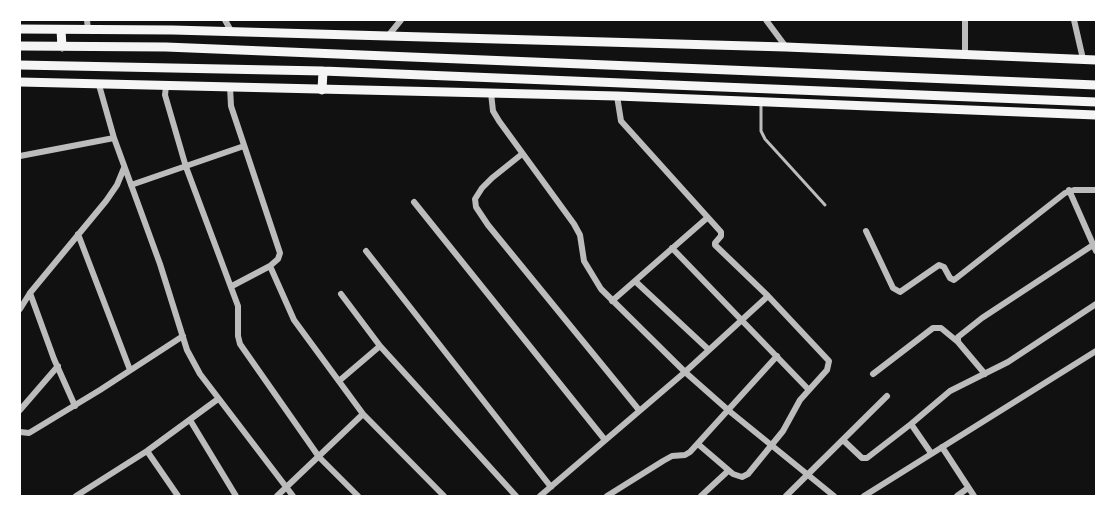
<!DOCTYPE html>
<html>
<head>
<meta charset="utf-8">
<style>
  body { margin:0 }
  #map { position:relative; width:1116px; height:516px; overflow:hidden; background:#111; font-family:"Sofia Sans Condensed",sans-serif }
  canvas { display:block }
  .frame { position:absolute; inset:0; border:21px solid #fff; pointer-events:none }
</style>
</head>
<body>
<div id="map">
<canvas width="1116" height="516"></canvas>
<div class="frame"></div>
</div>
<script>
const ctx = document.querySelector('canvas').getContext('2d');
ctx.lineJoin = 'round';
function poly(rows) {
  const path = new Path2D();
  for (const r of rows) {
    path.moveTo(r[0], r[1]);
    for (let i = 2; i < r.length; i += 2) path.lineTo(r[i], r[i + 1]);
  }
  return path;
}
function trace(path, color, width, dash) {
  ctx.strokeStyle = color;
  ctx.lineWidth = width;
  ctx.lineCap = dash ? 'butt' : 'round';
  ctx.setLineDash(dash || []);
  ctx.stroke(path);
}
trace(poly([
  [761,102,761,131,765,139,825,205]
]), '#bcbcbc', 3);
trace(poly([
  [87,20,88,30],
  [225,20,231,31],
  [766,20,786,47],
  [965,20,965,56],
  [1074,20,1083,59],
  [388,36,401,20],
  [99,85,114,138,160,264,187,350,200,374,293,496],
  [166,86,165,95,186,167,238,306,238,336,240,344,319,457,358,496],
  [230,87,231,106,280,253,278,259,270,266,232,286],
  [491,93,493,111,499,121,574,224,580,235,584,261,601,289,685,372,728,410,834,496],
  [617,96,621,121,721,232,721,236,715,243,715,245,768,296,829,361,827,370,800,400,783,431,748,474,742,477,733,474,698,444],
  [522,154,492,178,482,188,475,199,476,207,488,225,639,410],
  [20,156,114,138],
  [131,185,244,146],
  [1069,190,1096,251],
  [414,202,605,440],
  [866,231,893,288,900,292,939,265,944,267,950,278,954,280,1065,193,1074,190,1096,190],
  [78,234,130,370],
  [672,248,808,389],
  [366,251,551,487],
  [270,266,294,320,363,414,444,496],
  [635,281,709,350],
  [30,293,54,359,75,406],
  [341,294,380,346,516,496],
  [612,301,707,218],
  [20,309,30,293,106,201,117,185,124,168],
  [873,374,933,328,941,328,958,342],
  [985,374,958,342,958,337,982,318,1093,245],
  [339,381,380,346],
  [20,410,58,366],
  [190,420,236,496],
  [911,424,950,391,1008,362,1096,304],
  [20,432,29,433,100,390,183,336],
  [843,440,862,458,867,458,911,424,931,453],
  [942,447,974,496],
  [147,451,178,496],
  [76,496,147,451,218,399],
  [277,496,363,414],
  [540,496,685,372,768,296],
  [607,496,663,461,672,456,685,455,690,452,777,356],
  [701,496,728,471],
  [786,496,887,396],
  [864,496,1096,351],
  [957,496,968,488]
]), '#bcbcbc', 6);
trace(poly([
  [20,29,173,30,388,36,786,47,1096,60],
  [20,82,617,96,1096,115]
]), '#f5f5f5', 9);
trace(poly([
  [61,30,62,47],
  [20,46,166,47,1096,85],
  [20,65,323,71,1096,102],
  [322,90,323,71]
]), '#f5f5f5', 9);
</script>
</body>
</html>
